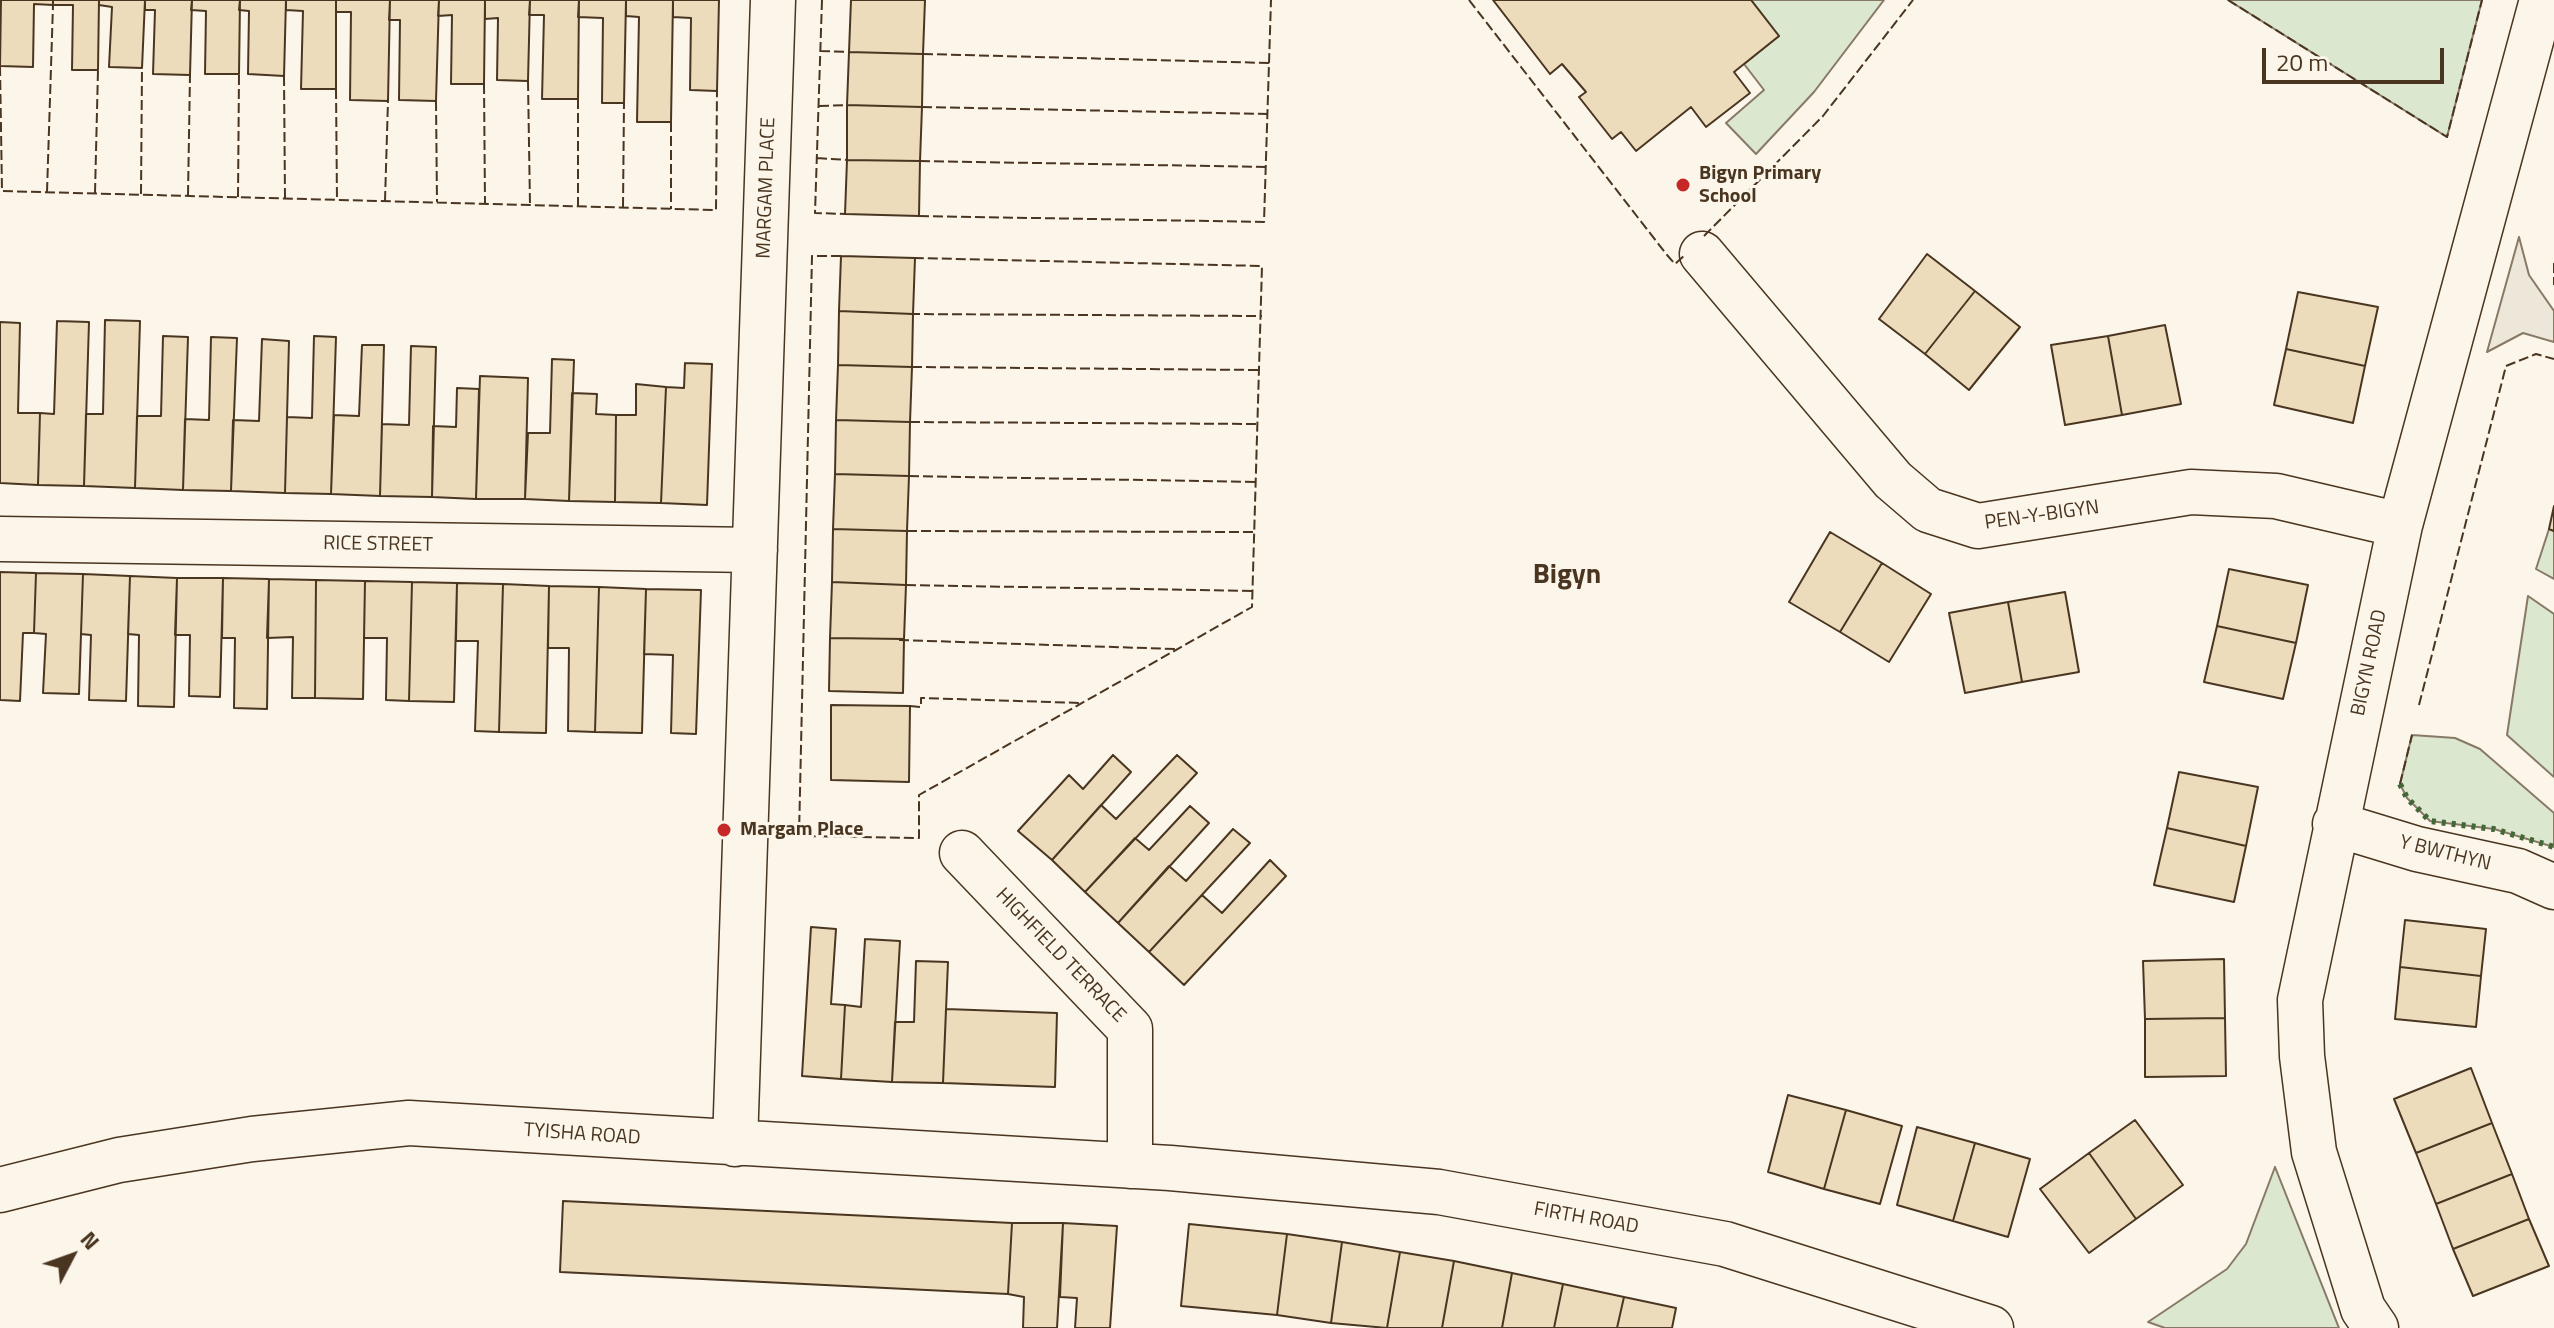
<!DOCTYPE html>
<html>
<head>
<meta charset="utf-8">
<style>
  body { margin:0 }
  #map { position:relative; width:2554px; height:1328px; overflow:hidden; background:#fbf6e9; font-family:"Titillium Web",sans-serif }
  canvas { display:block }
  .north { position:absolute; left:32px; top:1216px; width:80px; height:80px; -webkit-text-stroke:6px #fbf6e9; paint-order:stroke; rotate:49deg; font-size:22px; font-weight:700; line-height:32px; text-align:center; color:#4a3520 }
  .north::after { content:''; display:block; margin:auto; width:28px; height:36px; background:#4a3520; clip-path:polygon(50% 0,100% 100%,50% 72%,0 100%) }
  .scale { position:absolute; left:2262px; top:48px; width:182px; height:36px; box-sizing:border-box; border:4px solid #4a3520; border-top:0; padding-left:10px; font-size:24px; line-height:28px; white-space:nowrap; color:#4a3520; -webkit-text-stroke:6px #fbf6e9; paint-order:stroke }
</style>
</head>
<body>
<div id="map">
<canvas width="2554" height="1328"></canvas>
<div class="north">N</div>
<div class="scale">20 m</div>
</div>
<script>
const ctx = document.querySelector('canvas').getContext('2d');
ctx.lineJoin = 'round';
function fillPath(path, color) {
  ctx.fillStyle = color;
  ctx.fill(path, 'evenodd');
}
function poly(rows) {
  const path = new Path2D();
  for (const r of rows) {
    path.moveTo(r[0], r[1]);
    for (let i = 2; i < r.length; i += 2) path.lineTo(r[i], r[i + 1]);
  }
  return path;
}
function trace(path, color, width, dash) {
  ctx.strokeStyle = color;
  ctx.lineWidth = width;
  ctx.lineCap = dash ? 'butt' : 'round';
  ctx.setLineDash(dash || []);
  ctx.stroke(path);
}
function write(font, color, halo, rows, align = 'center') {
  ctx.font = font + ' "Titillium Web",sans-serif';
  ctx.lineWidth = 6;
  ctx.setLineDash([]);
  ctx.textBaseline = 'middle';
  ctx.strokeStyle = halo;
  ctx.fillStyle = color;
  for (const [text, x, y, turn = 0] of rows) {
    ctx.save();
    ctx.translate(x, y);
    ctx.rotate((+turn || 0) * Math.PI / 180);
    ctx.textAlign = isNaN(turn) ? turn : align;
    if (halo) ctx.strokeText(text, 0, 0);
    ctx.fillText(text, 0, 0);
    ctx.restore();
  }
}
const green = poly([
  [1751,0,1884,0,1814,92,1756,154,1726,123,1764,90,1744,64,1779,36,1751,0],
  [2228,0,2482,0,2447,137,2228,0],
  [2549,529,2554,531,2554,579,2536,569,2549,529],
  [2528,596,2554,614,2554,777,2507,735,2528,596],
  [2412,735,2455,738,2480,749,2554,813,2554,847,2494,829,2430,821,2407,798,2400,784,2412,735],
  [2275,1167,2339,1328,2165,1328,2148,1322,2227,1269,2246,1244,2275,1167]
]);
fillPath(green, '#dce7d0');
trace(green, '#887966', 2);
const parking = poly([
  [2519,237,2529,275,2554,311,2554,342,2523,333,2487,352,2519,237]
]);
fillPath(parking, '#ede7d9');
trace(parking, '#887966', 2);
const building = poly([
  [1,0,53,0,53,5,34,4,33,67,0,66,1,0],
  [53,0,99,0,98,70,72,70,73,5,53,5,53,0],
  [99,0,145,0,142,68,109,67,112,7,99,5,99,0],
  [145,0,192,0,190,75,153,74,155,10,145,10,145,0],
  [192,0,240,0,239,74,205,74,206,11,191,10,192,0],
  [240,0,286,0,284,76,248,74,249,11,239,10,240,0],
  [286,0,336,0,336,89,301,89,303,11,286,10,286,0],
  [336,0,390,0,388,101,350,100,351,12,336,12,336,0],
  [390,0,439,0,436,101,399,100,400,20,389,20,390,0],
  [439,0,485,0,484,84,451,84,452,15,438,16,439,0],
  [485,0,530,0,528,81,497,80,498,18,485,19,485,0],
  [530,0,579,0,578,99,542,99,544,15,529,15,530,0],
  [579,0,626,0,624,103,602,103,603,18,578,17,579,0],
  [626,0,673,0,671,122,637,122,639,17,626,16,626,0],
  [673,0,719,0,717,91,690,90,691,18,673,17,673,0],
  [851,0,925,0,923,54,849,52,851,0],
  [1493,0,1751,0,1779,36,1734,72,1750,93,1706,127,1691,107,1636,151,1621,132,1612,139,1579,97,1586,92,1562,64,1550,74,1493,0],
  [849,52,923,54,922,107,847,105,849,52],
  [847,105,922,107,920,161,847,160,847,105],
  [847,160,920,161,919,216,845,214,847,160],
  [1927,254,1975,291,1925,354,1879,319,1927,254],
  [841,256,915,258,913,314,839,311,841,256],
  [1975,291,2020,327,1969,390,1925,354,1975,291],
  [2298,292,2378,307,2365,366,2286,349,2298,292],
  [839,311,913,314,912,367,838,365,839,311],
  [105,320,140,321,135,488,84,486,86,414,103,414,105,320],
  [57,321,89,322,84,486,38,485,40,413,54,414,57,321],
  [0,322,20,323,18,413,40,413,38,485,0,483,0,322],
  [2165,325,2181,404,2122,415,2108,336,2165,325],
  [163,336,188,337,183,490,135,488,137,416,161,416,163,336],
  [314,336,336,337,331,494,285,493,287,417,312,418,314,336],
  [2108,336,2122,415,2065,425,2051,345,2108,336],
  [211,337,237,338,231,491,183,490,185,419,209,420,211,337],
  [262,339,289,341,285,493,231,491,233,420,259,421,262,339],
  [362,345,384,345,380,496,331,494,334,415,359,416,362,345],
  [411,346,436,347,432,497,380,496,382,424,409,425,411,346],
  [2286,349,2365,366,2353,423,2274,405,2286,349],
  [552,359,574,360,569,501,525,499,528,433,550,433,552,359],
  [685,363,712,364,707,505,661,503,666,387,684,388,685,363],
  [838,365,912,367,910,422,836,420,838,365],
  [480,376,528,378,525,499,476,499,480,376],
  [636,384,666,387,661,503,615,502,616,415,636,415,636,384],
  [457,388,479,389,476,499,432,497,433,426,456,427,457,388],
  [572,393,597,394,596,414,616,415,615,502,569,501,572,393],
  [836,420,910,422,909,476,835,474,836,420],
  [835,474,909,476,907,531,833,529,835,474],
  [2554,506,2554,531,2549,529,2554,506],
  [833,529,907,531,906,585,832,582,833,529],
  [1830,532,1882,563,1840,632,1789,602,1830,532],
  [1882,563,1931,594,1889,662,1840,632,1882,563],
  [2229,569,2308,585,2296,643,2217,626,2229,569],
  [0,572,36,573,34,633,23,633,20,701,0,700,0,572],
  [36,573,83,574,79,694,43,693,46,634,34,633,36,573],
  [83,574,130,576,126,701,89,700,91,635,81,634,83,574],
  [130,576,177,578,174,707,138,706,139,635,128,634,130,576],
  [177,578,223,578,220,697,189,696,190,635,175,635,177,578],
  [223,578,269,579,267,709,234,708,235,638,222,638,223,578],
  [269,579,316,580,315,698,292,698,293,637,267,638,269,579],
  [316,580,365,581,363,699,315,698,316,580],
  [365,581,412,582,409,701,386,700,387,638,364,638,365,581],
  [412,582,457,583,454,702,409,701,412,582],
  [832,582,906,585,904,639,830,638,832,582],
  [457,583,503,584,499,732,475,731,478,641,456,641,457,583],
  [503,584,549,586,546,733,499,732,503,584],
  [549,586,599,587,595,732,568,731,569,648,548,648,549,586],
  [599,587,646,589,642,733,595,732,599,587],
  [646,589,701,590,696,734,671,733,673,655,644,654,646,589],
  [2065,592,2079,672,2022,682,2008,602,2065,592],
  [2008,602,2022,682,1965,693,1949,613,2008,602],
  [2217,626,2296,643,2283,699,2204,682,2217,626],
  [830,638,904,639,903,693,829,691,830,638],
  [831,705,910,706,909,782,831,780,831,705],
  [1113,755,1131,772,1052,860,1018,831,1069,775,1083,789,1113,755],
  [1177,755,1197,773,1085,892,1052,860,1101,805,1116,819,1177,755],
  [2179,772,2258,787,2246,846,2167,828,2179,772],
  [1190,806,1209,823,1118,923,1085,892,1135,838,1149,850,1190,806],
  [2167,828,2246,846,2234,902,2154,885,2167,828],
  [1233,829,1250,843,1149,952,1118,923,1169,866,1186,881,1233,829],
  [1270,860,1286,876,1184,985,1149,952,1202,895,1222,913,1270,860],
  [2405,920,2486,929,2481,976,2400,967,2405,920],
  [811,927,836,929,831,1004,845,1005,841,1079,802,1076,811,927],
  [865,939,900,941,892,1082,841,1079,845,1005,861,1007,865,939],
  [2224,959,2225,1018,2145,1019,2143,961,2224,959],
  [916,961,948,962,943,1083,892,1082,895,1022,914,1022,916,961],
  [2400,967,2481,976,2476,1027,2395,1019,2400,967],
  [946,1009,1057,1013,1055,1087,943,1083,946,1009],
  [2225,1018,2226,1076,2145,1077,2145,1019,2225,1018],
  [2471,1068,2492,1123,2416,1153,2394,1099,2471,1068],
  [1788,1095,1846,1110,1824,1189,1768,1172,1788,1095],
  [1846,1110,1902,1126,1880,1204,1824,1189,1846,1110],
  [2135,1120,2183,1185,2136,1219,2089,1153,2135,1120],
  [2492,1123,2512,1174,2436,1204,2416,1153,2492,1123],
  [1917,1127,1975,1143,1953,1221,1897,1205,1917,1127],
  [1975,1143,2030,1159,2008,1237,1953,1221,1975,1143],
  [2089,1153,2136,1219,2089,1253,2040,1189,2089,1153],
  [2512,1174,2529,1219,2453,1249,2436,1204,2512,1174],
  [563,1201,1012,1223,1008,1294,560,1272,563,1201],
  [2529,1219,2549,1266,2473,1296,2453,1249,2529,1219],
  [1012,1223,1063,1223,1057,1328,1023,1328,1024,1297,1008,1294,1012,1223],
  [1063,1223,1117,1226,1110,1328,1075,1328,1077,1298,1060,1297,1063,1223],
  [1189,1224,1287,1234,1277,1315,1181,1306,1189,1224],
  [1287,1234,1342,1242,1331,1323,1277,1315,1287,1234],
  [1342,1242,1400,1252,1387,1328,1331,1323,1342,1242],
  [1400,1252,1454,1261,1442,1328,1387,1328,1400,1252],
  [1454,1261,1512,1273,1502,1328,1442,1328,1454,1261],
  [1512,1273,1563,1284,1554,1328,1502,1328,1512,1273],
  [1563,1284,1624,1297,1617,1328,1554,1328,1563,1284],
  [1624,1297,1676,1308,1672,1328,1617,1328,1624,1297]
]);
fillPath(building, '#ecdcbc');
trace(building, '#4a3520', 2);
const minor = poly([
  [1702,254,1893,480,1928,510,1978,526,2191,492,2276,496,2400,525],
  [0,539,755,550],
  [2335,824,2417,849,2518,871,2554,887],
  [962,853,1130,1029,1130,1166],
  [735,1144,773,0],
  [0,1190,119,1160,252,1139,409,1123,1170,1168,1439,1192,1725,1244,1991,1328],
  [2376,1328,2363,1309,2314,1152,2302,1056,2300,1000,2400,525,2542,0]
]);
trace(minor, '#4a3520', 47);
trace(minor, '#fbf6e9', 44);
trace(poly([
  [2400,784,2407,798,2430,821,2494,829,2554,847]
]), '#436837', 6, [4, 6]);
trace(poly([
  [822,0,815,213,845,214],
  [1469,0,1667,255,1675,264,1684,256],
  [2228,0,2447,137,2482,0],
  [820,51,849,52],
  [923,54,1269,63],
  [0,66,2,191,716,210,717,91],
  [284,76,285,198],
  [528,81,530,205],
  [484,84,485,203],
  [336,89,337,200],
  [578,99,578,206],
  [436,101,437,202],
  [819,106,847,105],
  [922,107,1268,114],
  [671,122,671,209],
  [817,158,847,160],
  [920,161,1266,167],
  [47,192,53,5],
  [95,193,98,70],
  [141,194,142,68],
  [188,195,190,75],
  [238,197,239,74],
  [385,201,388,101],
  [623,207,624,103],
  [919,216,1264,222,1271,0],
  [1704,236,1823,116,1913,0],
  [841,256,812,256,799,836,919,838,919,795,1252,607,1262,266,915,258],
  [2554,263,2554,285],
  [910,314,1262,316],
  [912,367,1259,370],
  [910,422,1258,424],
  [909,476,1256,482],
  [907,531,1255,532],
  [906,585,1253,591],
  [899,640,1175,649],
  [2419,705,2506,366,2536,354,2554,359],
  [910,706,921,707,921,698,1082,703],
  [2400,784,2412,735]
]), '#4a3520', 2, [10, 4]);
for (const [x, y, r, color] of [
  [1683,185,8,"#c62828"],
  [724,830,8,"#c62828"]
]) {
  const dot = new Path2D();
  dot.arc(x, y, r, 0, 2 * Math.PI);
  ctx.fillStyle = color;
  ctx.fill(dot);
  trace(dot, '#fbf6e9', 3);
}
write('bold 20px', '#4a3520', '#fbf6e9', [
  ["Bigyn Primary",1699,174],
  ["School",1699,197],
  ["Margam Place",740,830]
], 'left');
write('20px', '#4a3520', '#fbf6e9', [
  ["MARGAM PLACE",767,188,-88],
  ["PEN-Y-BIGYN",2042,516,-8],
  ["RICE STREET",378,545,1],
  ["BIGYN ROAD",2370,663,-78],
  ["Y BWTHYN",2445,854,14],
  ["HIGHFIELD TERRACE",1060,956,46],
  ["TYISHA ROAD",582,1135,4],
  ["FIRTH ROAD",1586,1219,10]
]);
write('bold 28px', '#4a3520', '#fbf6e9', [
  ["Bigyn",1567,576]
]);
</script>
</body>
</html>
